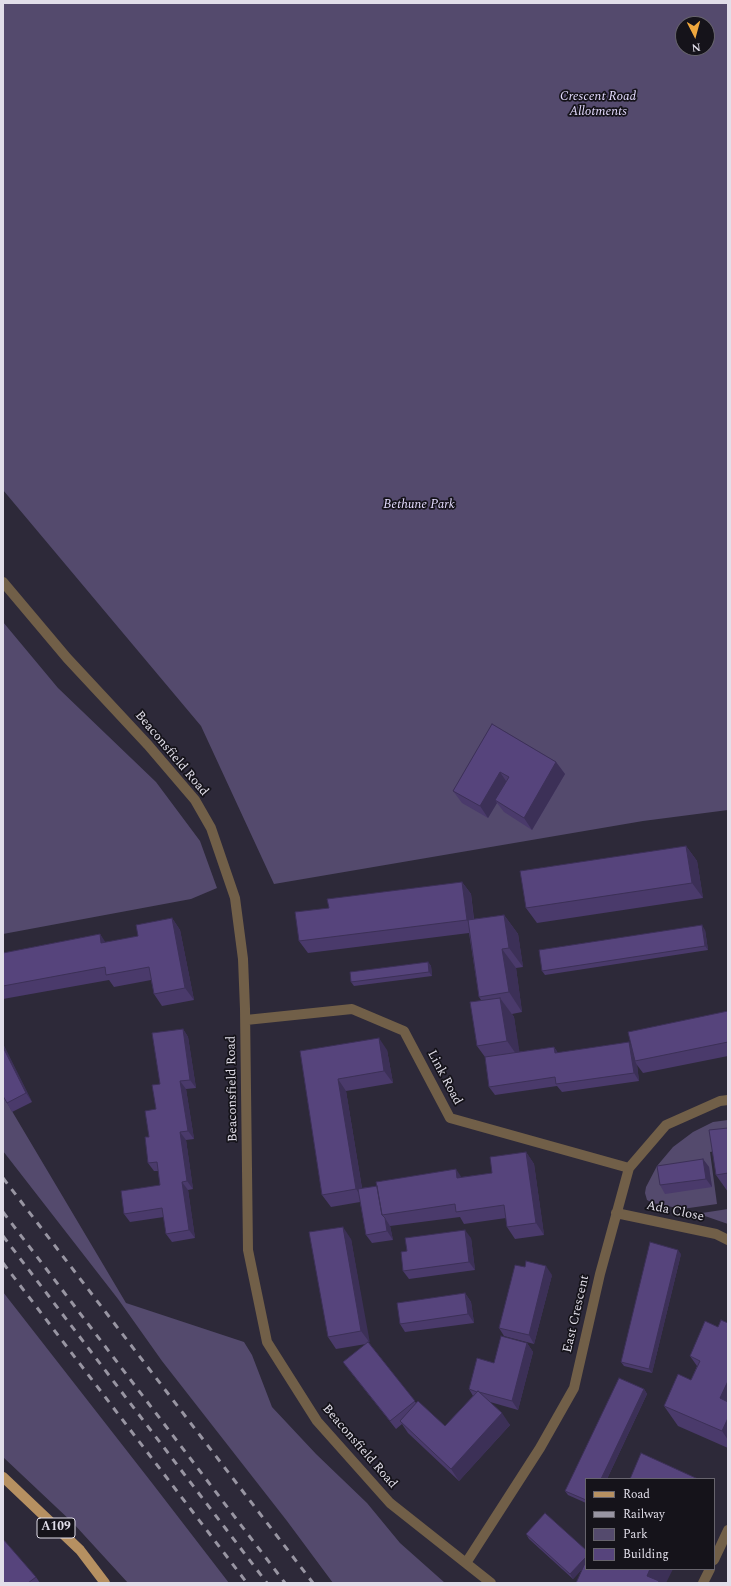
<!DOCTYPE html>
<html>
<head>
<meta charset="utf-8">
<style>
  body { margin:0 }
  #map { position:relative; width:731px; height:1586px; overflow:hidden; background:#2d2939; font-family:Spectral,serif }
  canvas { display:block }
  .frame { position:absolute; inset:0; border:4px solid #e1dee9; pointer-events:none }
  .legend { position:absolute; left:585px; top:1478px; width:130px; height:92px; box-sizing:border-box; background:#15131a; border:1px solid #67646d; margin:0; padding:5px 7px; list-style:none; font-size:12px; color:#e1dee9 }
  .legend li { display:flex; align-items:center; gap:8px; height:20px }
  .legend b { width:20px; border:1px solid #67646d }
  .north { position:absolute; left:675px; top:16px; width:40px; height:40px; box-sizing:border-box; background:#15131a; border:1px solid #67646d; border-radius:50%; rotate:174deg; font-size:11px; font-weight:700; line-height:16px; text-align:center; color:#e1dee9 }
  .north::after { content:''; display:block; margin:auto; width:14px; height:18px; background:#efa73e; clip-path:polygon(50% 0,100% 100%,50% 72%,0 100%) }
</style>
</head>
<body>
<div id="map">
<canvas width="731" height="1586"></canvas>
<div class="frame"></div>
<ul class="legend">
<li><b style="height:5px;background:#b69061"></b>Road</li>
<li><b style="height:5px;background:#9895a2"></b>Railway</li>
<li><b style="height:11px;background:#544a6d"></b>Park</li>
<li><b style="height:11px;background:#56447c"></b>Building</li>
</ul>
<div class="north">N</div>
</div>
<script>
const ctx = document.querySelector('canvas').getContext('2d');
ctx.lineJoin = 'round';
function fillPath(path, color) {
  ctx.fillStyle = color;
  ctx.fill(path, 'evenodd');
}
function poly(rows) {
  const path = new Path2D();
  for (const r of rows) {
    path.moveTo(r[0], r[1]);
    for (let i = 2; i < r.length; i += 2) path.lineTo(r[i], r[i + 1]);
  }
  return path;
}
function trace(path, color, width, dash) {
  ctx.strokeStyle = color;
  ctx.lineWidth = width;
  ctx.lineCap = dash ? 'butt' : 'round';
  ctx.setLineDash(dash || []);
  ctx.stroke(path);
}
function write(font, color, halo, rows, align = 'center') {
  ctx.font = font + ' Spectral,serif';
  ctx.lineWidth = 3.5;
  ctx.setLineDash([]);
  ctx.textBaseline = 'middle';
  ctx.strokeStyle = halo;
  ctx.fillStyle = color;
  for (const [text, x, y, turn = 0] of rows) {
    ctx.save();
    ctx.translate(x, y);
    ctx.rotate((+turn || 0) * Math.PI / 180);
    ctx.textAlign = isNaN(turn) ? turn : align;
    if (halo) ctx.strokeText(text, 0, 0);
    ctx.fillText(text, 0, 0);
    ctx.restore();
  }
}
fillPath(poly([
  [3,3,728,3,728,810,643,821,274,884,201,726,3,490],
  [683,24,707,24,707,48,683,48],
  [3,622,58,688,156,782,200,841,217,888,191,899,3,934],
  [3,1096,126,1303,244,1342,252,1355,272,1407,316,1454,367,1503,400,1543,445,1583,333,1583,287,1521,162,1361,118,1299,3,1151],
  [728,1120,728,1149,710,1152,717,1204,682,1209,653,1203,647,1200,645,1193,646,1187,657,1166,673,1147,693,1132,713,1122],
  [728,1209,728,1224,702,1215,702,1213],
  [3,1292,152,1483,229,1583,128,1583,73,1523,3,1457]
]), '#544a6d');
trace(poly([
  [3,582,67,658,148,745,195,800,211,828,235,898,243,959,245,1009,248,1250,267,1342,317,1421,390,1503,491,1583],
  [246,1020,352,1009,404,1031,450,1118,629,1168],
  [616,1213,716,1234,728,1240],
  [714,1560,728,1530],
  [466,1563,540,1448,574,1388,600,1274,629,1168,666,1125,720,1101,728,1100],
  [703,1583,710,1569]
]), '#715f48', 10);
trace(poly([
  [3,1477,80,1550,105,1583]
]), '#b69061', 10);
trace(poly([
  [3,1178,313,1583],
  [3,1212,285,1583],
  [3,1236,267,1583],
  [3,1263,247,1583]
]), '#9895a2', 3, [7, 7]);
fillPath(poly([
  [492,724,556,762,565,774,532,830,504,812,497,803,488,818,462,803,453,791],
  [686,846,697,861,703,898,537,923,526,908],
  [462,882,471,894,474,919,504,915,518,934,523,967,516,968,522,1012,512,1014,514,1017,519,1052,554,1047,558,1053,631,1045,728,1011,728,1056,643,1073,637,1065,639,1081,562,1092,557,1086,495,1095,489,1087,485,1057,477,1046,481,1000,479,997,469,933,308,953,299,941,329,908],
  [172,918,180,930,194,1000,162,1006,154,994,151,980,114,987,109,980,3,999,3,953,100,934,105,943,138,936],
  [705,930,708,950,545,975,542,971],
  [428,962,431,966,432,976,354,986,351,982],
  [183,1029,188,1037,196,1088,186,1089,194,1139,186,1140,193,1189,188,1190,195,1238,172,1242,166,1234,164,1217,130,1222,124,1214,160,1185,158,1171,154,1171,148,1163,149,1137,156,1109,160,1084],
  [3,1044,32,1102,12,1112,7,1103],
  [387,1050,393,1083,346,1091,362,1188,462,1177,492,1173,526,1152,534,1164,544,1235,515,1239,507,1227,506,1218,464,1224,460,1217,390,1226,393,1240,372,1243,366,1235,360,1202,331,1207,322,1195,300,1051],
  [728,1128,728,1192,716,1175],
  [703,1159,709,1167,712,1187,665,1194,660,1185],
  [471,1238,475,1270,409,1279,403,1271,407,1251],
  [351,1239,369,1343,416,1403,445,1426,473,1396,469,1389,494,1363,527,1343,533,1352,518,1410,490,1402,510,1425,459,1481,408,1433,402,1424,396,1429,349,1370,343,1362,366,1344,336,1349,328,1337],
  [681,1254,652,1373,624,1366,621,1362],
  [552,1275,534,1344,504,1336,499,1328],
  [465,1293,471,1302,474,1323,405,1332,400,1324],
  [728,1323,728,1448,678,1426,664,1406,691,1380,697,1366,690,1356,718,1327],
  [644,1389,647,1394,607,1479,586,1479,586,1503,568,1495,565,1491],
  [526,1534,583,1568,573,1579,529,1539],
  [36,1577,40,1583,3,1583]
]), '#4a3a6b');
fillPath(poly([
  [556,762,565,774,532,830,524,818],
  [500,772,508,784,495,800,497,803,488,818,480,806],
  [686,846,697,861,703,898,692,883],
  [462,882,471,894,475,932,467,920],
  [504,915,518,934,523,967,509,948],
  [172,918,180,930,194,1000,185,988],
  [702,925,705,930,708,950,705,946],
  [100,934,108,946,101,943],
  [502,949,516,968,522,1012,509,992],
  [428,962,431,966,432,976,429,972],
  [500,998,514,1017,521,1061,507,1041],
  [183,1029,188,1037,196,1088,190,1080],
  [379,1038,387,1050,393,1083,384,1071],
  [629,1042,635,1051,635,1061,637,1065,639,1081,634,1073],
  [3,1044,32,1102,26,1093,3,1047],
  [554,1047,559,1055,555,1053],
  [338,1079,346,1091,364,1201,356,1189],
  [180,1081,186,1089,194,1139,188,1131],
  [180,1132,186,1140,193,1189,187,1181],
  [526,1152,534,1164,544,1235,536,1223],
  [703,1159,709,1167,712,1187,706,1179],
  [456,1169,464,1181,457,1178],
  [182,1182,188,1190,195,1238,189,1230],
  [385,1218,390,1226,393,1240,387,1231],
  [343,1227,351,1239,370,1343,361,1331],
  [465,1230,471,1238,475,1270,469,1262],
  [678,1250,681,1254,652,1373,649,1369],
  [546,1266,552,1275,534,1344,529,1335],
  [465,1293,471,1302,474,1323,468,1314],
  [527,1343,533,1352,518,1410,512,1401],
  [728,1381,728,1409,720,1398],
  [644,1389,647,1394,607,1479,601,1479],
  [502,1413,510,1425,459,1481,451,1469],
  [728,1418,728,1440,722,1431],
  [586,1557,586,1565,573,1579,570,1574],
  [650,1569,673,1569,666,1583,652,1583,647,1576]
]), '#3c3057');
const building = poly([
  [492,724,556,762,524,818,495,800,509,777,500,772,480,806,453,791,492,724],
  [686,846,692,883,526,908,520,871,686,846],
  [462,882,467,920,299,941,295,912,329,908,327,899,462,882],
  [504,915,509,948,502,949,509,992,479,997,468,920,504,915],
  [172,918,185,988,154,994,149,967,106,975,105,967,3,986,3,953,100,934,101,943,138,936,136,925,172,918],
  [702,925,705,946,542,971,539,950,702,925],
  [428,962,429,972,351,982,350,972,428,962],
  [500,998,507,1041,477,1046,470,1002,500,998],
  [728,1011,728,1042,635,1061,628,1032,728,1011],
  [183,1029,190,1080,180,1081,188,1131,180,1132,187,1181,182,1182,189,1230,166,1234,162,1208,124,1214,121,1191,160,1185,157,1162,148,1163,145,1137,149,1137,145,1111,156,1109,152,1085,160,1084,152,1033,183,1029],
  [379,1038,384,1071,338,1079,356,1189,322,1195,300,1051,379,1038],
  [629,1042,634,1073,556,1084,555,1077,489,1087,485,1057,554,1047,555,1053,629,1042],
  [3,1047,26,1093,7,1103,3,1096,3,1047],
  [728,1128,728,1173,716,1175,709,1130,728,1128],
  [526,1152,536,1223,507,1227,504,1205,456,1212,455,1204,382,1215,376,1182,456,1169,457,1178,492,1173,490,1157,526,1152],
  [703,1159,706,1179,660,1185,657,1166,703,1159],
  [377,1186,382,1215,385,1218,387,1231,366,1235,358,1189,377,1186],
  [343,1227,361,1331,328,1337,309,1232,343,1227],
  [465,1230,469,1262,403,1271,401,1252,407,1251,405,1238,465,1230],
  [650,1242,678,1250,649,1369,621,1362,650,1242],
  [526,1261,546,1266,529,1335,499,1328,515,1265,525,1267,526,1261],
  [465,1293,468,1314,400,1324,397,1303,465,1293],
  [721,1320,728,1323,728,1381,720,1398,728,1402,728,1418,722,1431,664,1406,678,1374,691,1380,700,1361,690,1356,705,1321,718,1327,721,1320],
  [501,1336,527,1343,512,1401,479,1392,478,1391,477,1392,469,1389,477,1358,494,1363,501,1336],
  [368,1342,415,1401,390,1421,343,1362,368,1342],
  [619,1378,644,1389,601,1479,586,1479,586,1500,565,1491,619,1378],
  [478,1391,502,1413,451,1469,400,1421,418,1401,445,1426,478,1391],
  [641,1453,698,1479,630,1479,641,1453],
  [545,1513,586,1550,586,1557,570,1574,526,1534,545,1513],
  [3,1539,36,1577,28,1583,3,1583,3,1539],
  [586,1561,586,1569,650,1569,647,1576,659,1581,658,1583,576,1583,586,1561]
]);
fillPath(building, '#56447c');
trace(building, '#3c3057', 1);
for (const [x, y, w] of [
  [56,1528,38]
]) {
  const box = new Path2D();
  box.roundRect(x - w / 2, y - 10, w, 20, 3);
  ctx.fillStyle = '#15131a';
  ctx.fill(box);
  trace(box, '#e1dee9', 1);
}
write('bold 12px', '#e1dee9', null, [
  ["A109",56,1528]
]);
write('italic 13px', '#e3dafd', '#15131a', [
  ["Crescent Road",598,97],
  ["Allotments",598,112],
  ["Bethune Park",419,505]
]);
write('13px', '#e1dee9', '#15131a', [
  ["Beaconsfield Road",171,754,50],
  ["Link Road",444,1078,62],
  ["Beaconsfield Road",233,1089,-91],
  ["Ada Close",675,1212,12],
  ["East Crescent",577,1314,-77],
  ["Beaconsfield Road",359,1447,49]
]);
</script>
</body>
</html>
